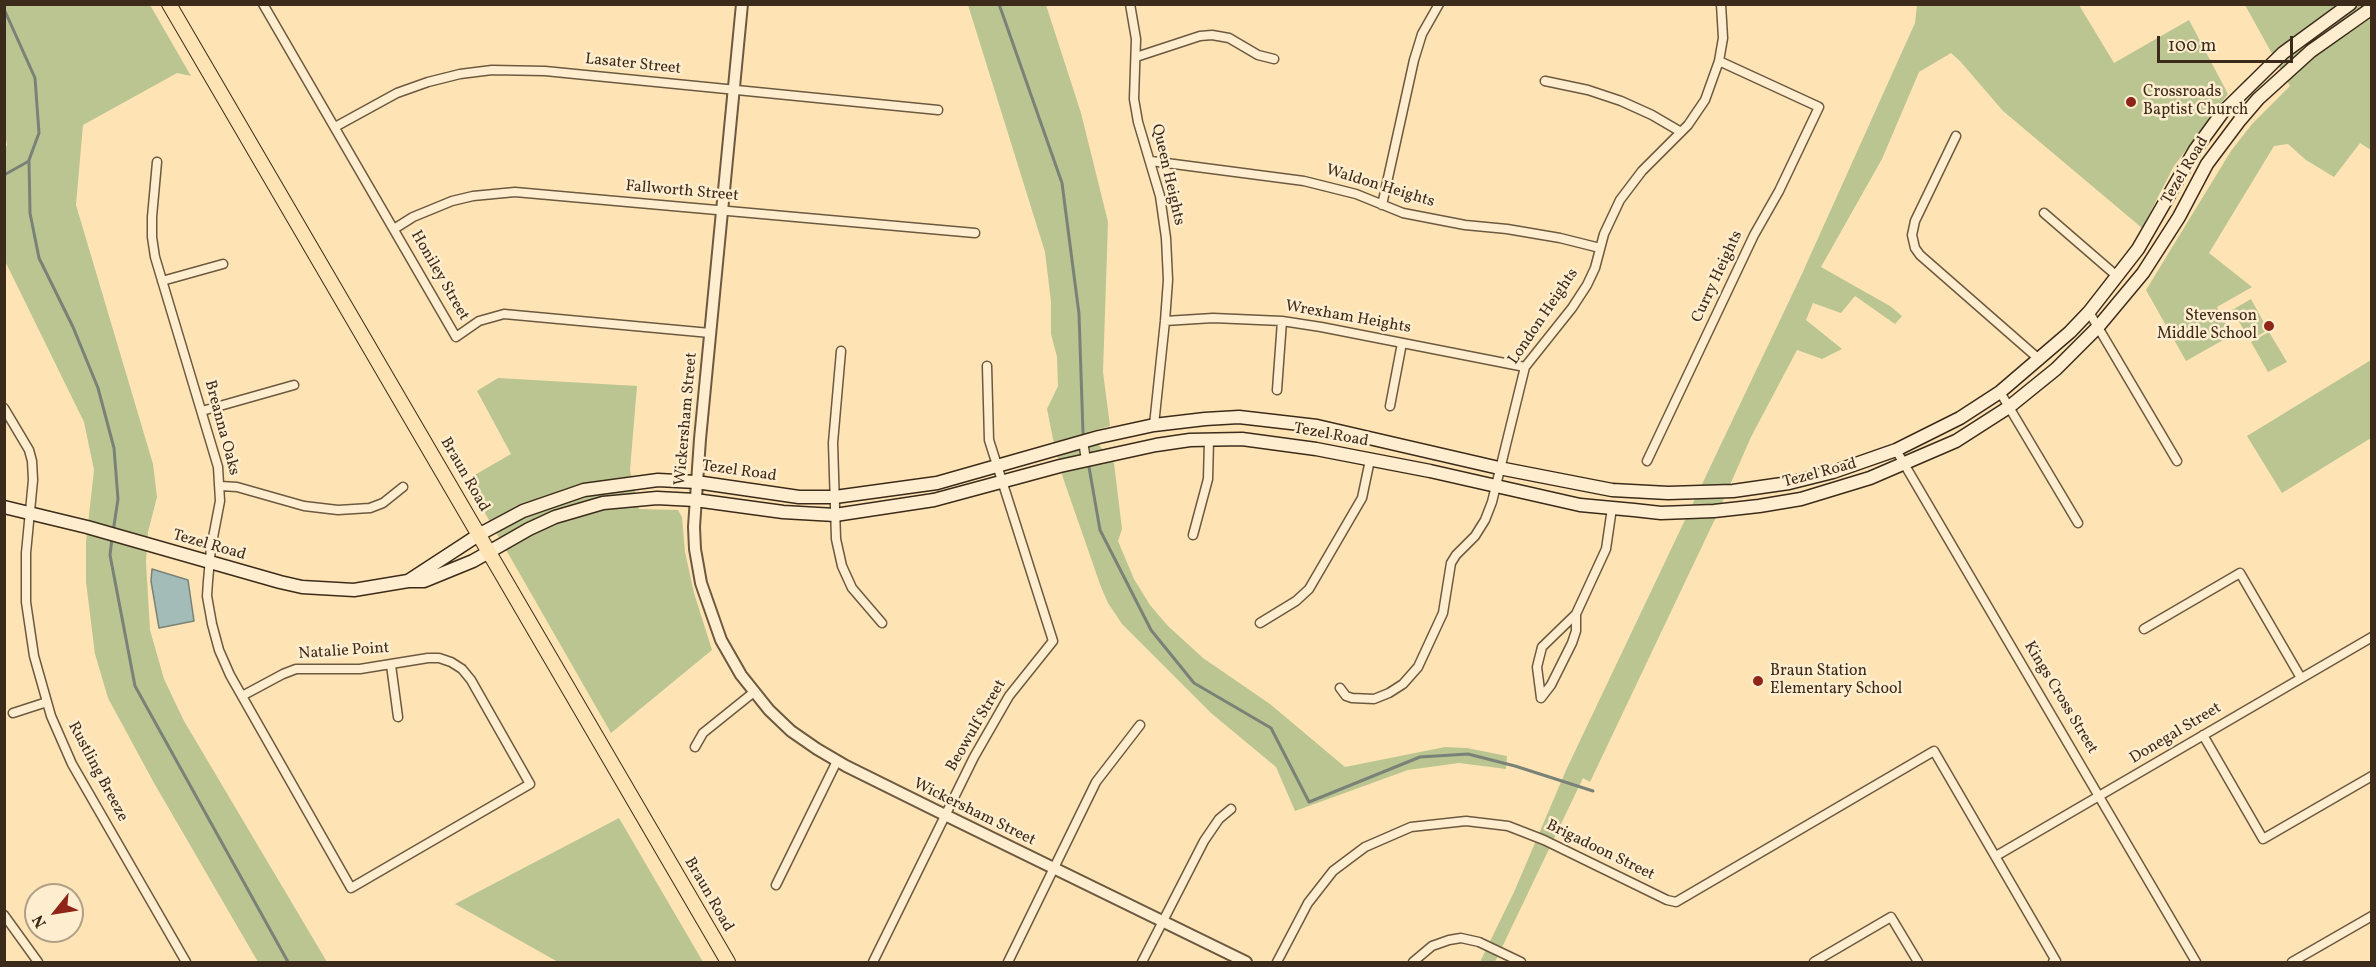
<!DOCTYPE html>
<html>
<head>
<meta charset="utf-8">
<style>
  body { margin:0 }
  #map { position:relative; width:2376px; height:967px; overflow:hidden; background:#fee4b4; font-family:Vollkorn,serif }
  canvas { display:block }
  .frame { position:absolute; inset:0; border:6px solid #3c2b1a; pointer-events:none }
  .north { position:absolute; left:24px; top:883px; width:60px; height:60px; box-sizing:border-box; background:#feedce; border:2px solid #b09f86; border-radius:50%; rotate:240deg; font-size:16px; font-weight:700; line-height:24px; text-align:center; color:#3c2b1a }
  .north::after { content:''; display:block; margin:auto; width:21px; height:27px; background:#8f2418; clip-path:polygon(50% 0,100% 100%,50% 72%,0 100%) }
  .scale { position:absolute; left:2157px; top:36px; width:136px; height:27px; box-sizing:border-box; border:3px solid #3c2b1a; border-top:0; padding-left:8px; font-size:18px; line-height:21px; white-space:nowrap; color:#3c2b1a; -webkit-text-stroke:4px #feedce; paint-order:stroke }
</style>
</head>
<body>
<div id="map">
<canvas width="2376" height="967"></canvas>
<div class="frame"></div>
<div class="north">N</div>
<div class="scale">100 m</div>
</div>
<script>
const ctx = document.querySelector('canvas').getContext('2d');
ctx.lineJoin = 'round';
function fillPath(path, color) {
  ctx.fillStyle = color;
  ctx.fill(path, 'evenodd');
}
function poly(rows) {
  const path = new Path2D();
  for (const r of rows) {
    path.moveTo(r[0], r[1]);
    for (let i = 2; i < r.length; i += 2) path.lineTo(r[i], r[i + 1]);
  }
  return path;
}
function trace(path, color, width, dash) {
  ctx.strokeStyle = color;
  ctx.lineWidth = width;
  ctx.lineCap = dash ? 'butt' : 'round';
  ctx.setLineDash(dash || []);
  ctx.stroke(path);
}
function write(font, color, halo, rows, align = 'center') {
  ctx.font = font + ' Vollkorn,serif';
  ctx.lineWidth = 5;
  ctx.setLineDash([]);
  ctx.textBaseline = 'middle';
  ctx.strokeStyle = halo;
  ctx.fillStyle = color;
  for (const [text, x, y, turn = 0] of rows) {
    ctx.save();
    ctx.translate(x, y);
    ctx.rotate((+turn || 0) * Math.PI / 180);
    ctx.textAlign = isNaN(turn) ? turn : align;
    if (halo) ctx.strokeText(text, 0, 0);
    ctx.fillText(text, 0, 0);
    ctx.restore();
  }
}
fillPath(poly([
  [5,5,150,5,191,76,177,73,83,125,76,205,153,464,157,497,148,532,146,562,150,630,164,679,184,721,327,962,258,962,154,783,108,698,95,654,86,582,86,542,94,470,84,422,5,261,4,151,7,145,4,126],
  [968,5,1046,5,1081,113,1108,222,1103,372,1110,426,1088,432,1114,463,1122,529,1118,541,1134,579,1150,605,1167,625,1203,658,1270,704,1345,767,1445,747,1467,748,1507,756,1506,769,1459,763,1408,770,1295,811,1276,767,1211,713,1122,624,1108,603,1101,587,1063,478,1053,439,1047,409,1058,386,1057,357,1051,334,1051,302,1045,252],
  [1917,5,2079,5,2114,63,2189,20,2228,94,2174,166,2142,228,2003,111,1960,61,1951,53,1919,72,1882,159,1821,267,1890,306,1902,316,1895,324,1855,296,1841,313,1813,303,1806,320,1842,349,1822,359,1797,350,1751,437,1715,519,1590,782,1583,778,1495,962,1480,962,1514,892,1567,768,1801,276,1915,23],
  [2245,5,2369,5,2372,8,2371,150,2360,143,2334,177,2306,160,2288,144,2274,146,2209,253,2252,287,2217,307,2232,335,2186,361,2146,290,2231,151,2252,124,2290,86],
  [2251,299,2268,330,2250,340,2232,310],
  [2269,332,2287,362,2268,372,2251,342],
  [2371,360,2371,438,2282,493,2247,436],
  [498,378,637,386,630,470,639,509,678,510,682,517,685,552,694,593,712,650,611,733,466,480,511,454,477,391],
  [619,818,703,962,558,962,455,904]
]), '#bac591');
const water = poly([
  [152,569,188,580,194,621,159,628,151,581,152,569]
]);
fillPath(water, '#a3bcb7');
trace(water, '#7a8278', 1.5);
trace(poly([
  [999,4,1062,183,1079,314,1083,433],
  [4,9,35,78,39,133,29,160,30,213,39,258,73,327,98,388,114,448,118,499,113,532],
  [4,175,29,161],
  [1089,467,1100,530,1151,630,1194,683,1271,728,1309,802,1420,757,1468,754,1515,766,1593,791],
  [112,538,110,555,135,686,288,962]
]), '#7a8278', 3);
const minor = poly([
  [263,4,456,337,479,321,504,314,710,333],
  [1130,4,1136,39,1134,99,1138,122,1160,196,1166,238,1168,280,1165,321,1154,425],
  [1136,57,1200,36,1212,35,1229,38,1258,55,1274,59],
  [1545,81,1588,90,1621,101,1652,115,1681,132],
  [335,127,397,93,428,82,460,74,492,70,545,71,938,110],
  [1956,136,1915,221,1912,235,1915,248,1920,255,2040,360],
  [1151,161,1304,181,1356,194,1403,213,1465,225,1507,229,1560,238,1600,248],
  [157,162,152,217,152,237,155,257,218,467,220,501,211,548,208,581,207,596,212,624,219,650,230,675,351,888,530,784,471,680,462,669,451,662,439,658,428,658,360,669,296,669,283,674,242,696],
  [1382,205,1414,60,1422,34,1439,4],
  [2044,213,2118,277],
  [394,229,413,217,452,201,473,196,515,192,975,233],
  [162,281,223,264],
  [2089,312,2177,461],
  [1165,321,1213,318,1282,321,1321,327,1525,367],
  [841,351,833,443,836,539,842,566,852,588,882,623],
  [1277,390,1282,321],
  [2000,392,2078,523],
  [1390,406,1402,343],
  [4,408,29,450,32,461,33,480,26,553,26,602,34,656,51,716,72,764,186,962],
  [202,411,294,385],
  [1083,441,1086,460],
  [1896,450,2196,962],
  [1647,461,1754,235,1779,191,1819,107,1719,61],
  [221,486,237,487,304,506,338,510,370,508,383,503,403,487],
  [1193,535,1208,479,1209,440],
  [1260,623,1296,601,1309,589,1362,498,1370,460],
  [2144,629,2240,573,2301,678],
  [391,665,398,717],
  [1340,688,1346,696,1352,698,1374,699,1389,693,1403,684,1418,667,1443,613,1451,563,1456,555,1475,536,1485,520,1492,502,1525,367,1572,308,1587,285,1595,268,1604,234,1620,200,1642,171,1688,125,1705,100,1719,61,1723,38,1721,4],
  [1541,698,1537,667,1542,647,1576,614,1606,549,1612,508],
  [1541,698,1551,685,1572,643,1576,631,1576,614],
  [13,713,47,702],
  [2203,735,2263,839,2372,776],
  [695,747,703,733,754,692],
  [1996,856,2372,637],
  [776,885,837,761],
  [4,915,38,962],
  [873,962,974,757,1009,696,1053,641,989,440,987,366],
  [1008,962,1096,782,1140,725],
  [1142,962,1204,841,1219,819,1231,809],
  [1277,962,1308,903,1333,871,1365,847,1411,827,1466,821,1508,826,1544,840,1667,900,1676,902,1934,751,2056,961,2053,962],
  [1413,962,1432,946,1449,940,1461,938,1479,942,1521,962],
  [1814,962,1891,917,1918,962],
  [2292,962,2372,916]
]);
const tertiary = poly([
  [742,4,700,439,694,527,695,549,701,583,721,640,741,675,769,710,791,731,817,749,846,766,945,815,1246,962]
]);
const secondary = poly([
  [4,507,87,527,280,582,302,587,354,590,408,581,424,581,473,561,529,529,555,517,603,503,657,498,695,500,783,512,835,515,934,500,1060,466,1156,445,1190,440,1242,439,1316,449,1430,471,1580,505,1634,510,1661,513,1714,511,1759,506,1801,499,1870,478,1956,441,2009,407,2056,369,2098,327,2143,273,2179,217,2207,164,2240,120,2258,99,2311,51,2372,8],
  [408,581,480,534,523,511,584,490,658,480,696,482,799,497,835,497,937,483,1099,437,1154,425,1205,419,1239,417,1317,426,1499,468,1612,490,1668,493,1733,491,1789,483,1833,472,1896,450,1960,418,2000,392,2070,332,2089,312,2138,249,2195,150,2222,113,2283,53,2350,4]
]);
const primary = poly([
  [169,4,728,962]
]);
trace(minor, '#6c5940', 11);
trace(tertiary, '#6c5940', 14);
trace(secondary, '#3c2b1a', 15);
trace(primary, '#3c2b1a', 16);
trace(minor, '#feedce', 8);
trace(tertiary, '#feedce', 10);
trace(secondary, '#feedce', 12);
trace(primary, '#fee4b4', 14);
for (const [x, y, r, color] of [
  [2131,102,6,"#8f2418"],
  [2269,326,6,"#8f2418"],
  [1758,681,6,"#8f2418"]
]) {
  const dot = new Path2D();
  dot.arc(x, y, r, 0, 2 * Math.PI);
  ctx.fillStyle = color;
  ctx.fill(dot);
  trace(dot, '#feedce', 2);
}
write('16px', '#3c2b1a', '#feedce', [
  ["Lasater Street",633,65,6],
  ["Tezel Road",2186,171,-59],
  ["Queen Heights",1167,175,77],
  ["Waldon Heights",1380,187,17],
  ["Fallworth Street",682,192,5],
  ["Honiley Street",439,276,60],
  ["Curry Heights",1718,277,-65],
  ["London Heights",1544,317,-56],
  ["Wrexham Heights",1348,318,10],
  ["Wickersham Street",687,419,-85],
  ["Breanna Oaks",221,428,75],
  ["Tezel Road",1331,436,10],
  ["Tezel Road",739,472,8],
  ["Tezel Road",1820,474,-15],
  ["Braun Road",464,475,60],
  ["Tezel Road",209,546,16],
  ["Natalie Point",344,652,-4],
  ["Kings Cross Street",2060,698,59],
  ["Beowulf Street",977,726,-60],
  ["Donegal Street",2176,734,-31],
  ["Rustling Breeze",97,772,62],
  ["Wickersham Street",974,813,26],
  ["Brigadoon Street",1600,851,26],
  ["Braun Road",708,895,60]
]);
write('16px', '#3c2b1a', '#feedce', [
  ["Crossroads",2143,93],
  ["Baptist Church",2143,111],
  ["Stevenson",2257,317,"right"],
  ["Middle School",2257,335,"right"],
  ["Braun Station",1770,672],
  ["Elementary School",1770,690]
], 'left');
</script>
</body>
</html>
